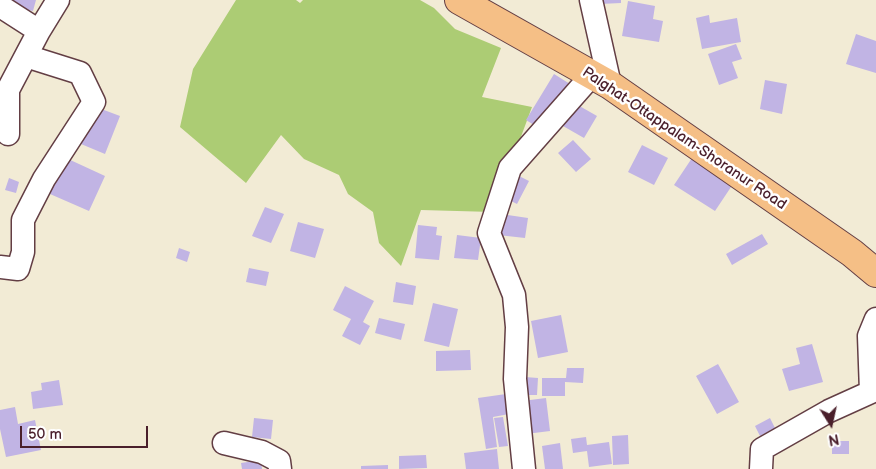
<!DOCTYPE html>
<html>
<head>
<meta charset="utf-8">
<style>
  body { margin:0 }
  #map { position:relative; width:876px; height:469px; overflow:hidden; background:#f2ebd5; font-family:"Balsamiq Sans",sans-serif }
  canvas { display:block }
  .north { position:absolute; left:806px; top:399px; width:50px; height:50px; -webkit-text-stroke:4px #fff; paint-order:stroke; rotate:170deg; font-size:14px; font-weight:700; line-height:20px; text-align:center; color:#4a1f2b }
  .north::after { content:''; display:block; margin:auto; width:18px; height:22px; background:#4a1f2b; clip-path:polygon(50% 0,100% 100%,50% 72%,0 100%) }
  .scale { position:absolute; left:20px; top:426px; width:128px; height:22px; box-sizing:border-box; border:2px solid #4a1f2b; border-top:0; padding-left:6px; font-size:15px; line-height:18px; white-space:nowrap; color:#4a1f2b; -webkit-text-stroke:4px #fff; paint-order:stroke }
</style>
</head>
<body>
<div id="map">
<canvas width="876" height="469"></canvas>
<div class="north">N</div>
<div class="scale">50 m</div>
</div>
<script>
const ctx = document.querySelector('canvas').getContext('2d');
ctx.lineJoin = 'round';
function fillPath(path, color) {
  ctx.fillStyle = color;
  ctx.fill(path, 'evenodd');
}
function poly(rows) {
  const path = new Path2D();
  for (const r of rows) {
    path.moveTo(r[0], r[1]);
    for (let i = 2; i < r.length; i += 2) path.lineTo(r[i], r[i + 1]);
  }
  return path;
}
function trace(path, color, width, dash) {
  ctx.strokeStyle = color;
  ctx.lineWidth = width;
  ctx.lineCap = dash ? 'butt' : 'round';
  ctx.setLineDash(dash || []);
  ctx.stroke(path);
}
function write(font, color, halo, rows, align = 'center') {
  ctx.font = font + ' "Balsamiq Sans",sans-serif';
  ctx.lineWidth = 5;
  ctx.setLineDash([]);
  ctx.textBaseline = 'middle';
  ctx.strokeStyle = halo;
  ctx.fillStyle = color;
  for (const [text, x, y, turn = 0] of rows) {
    ctx.save();
    ctx.translate(x, y);
    ctx.rotate((+turn || 0) * Math.PI / 180);
    ctx.textAlign = isNaN(turn) ? turn : align;
    if (halo) ctx.strokeText(text, 0, 0);
    ctx.fillText(text, 0, 0);
    ctx.restore();
  }
}
fillPath(poly([
  [236,0,296,0,300,3,303,0,420,0,434,8,455,29,501,48,482,97,532,107,493,212,421,210,401,266,379,243,373,212,348,194,339,175,304,159,281,135,246,183,180,127,193,69]
]), '#accc74');
fillPath(poly([
  [12,0,36,0,33,11,10,6],
  [600,0,621,0,621,3,600,4],
  [628,1,655,6,653,19,663,21,659,42,622,36],
  [709,15,710,23,737,18,741,42,702,49,696,18],
  [856,34,876,41,876,73,846,64],
  [736,44,742,59,732,62,738,78,719,85,708,54],
  [554,74,570,84,542,130,526,120],
  [765,80,787,84,782,114,760,109],
  [569,100,597,116,584,138,556,122],
  [96,107,120,116,105,154,81,144],
  [573,140,591,159,576,172,558,153],
  [642,145,668,158,654,185,628,172],
  [66,158,105,176,89,211,50,194],
  [692,158,733,184,715,211,674,185],
  [509,171,529,181,517,204,497,194],
  [9,178,19,182,16,193,5,190],
  [265,207,284,214,271,243,252,236],
  [501,214,528,218,525,238,498,235],
  [298,222,324,229,315,258,290,251],
  [418,225,437,227,436,235,442,236,439,260,415,258],
  [762,234,768,244,732,265,726,254],
  [457,235,481,238,478,260,454,258],
  [179,248,190,252,187,262,176,258],
  [249,268,269,272,266,286,246,282],
  [396,282,416,286,413,305,393,302],
  [345,286,374,301,363,322,370,326,360,345,342,336,351,319,333,310],
  [433,303,458,309,449,347,424,341],
  [561,315,568,352,538,358,531,321],
  [379,318,405,324,401,340,375,333],
  [812,344,823,382,789,391,782,369,800,364,796,348],
  [470,350,471,370,436,371,436,351],
  [718,364,739,402,717,414,696,376],
  [567,368,584,368,583,383,565,382,565,396,542,396,542,378,566,378],
  [525,377,538,378,537,395,524,395],
  [59,380,63,405,33,409,31,392,42,390,41,383],
  [506,394,509,414,493,417,497,447,486,449,478,398],
  [546,398,550,431,526,434,522,401],
  [15,407,18,424,35,420,41,450,6,457,0,429,0,410],
  [503,417,508,446,499,447,494,418],
  [254,418,273,420,271,439,252,437],
  [770,418,775,428,760,436,755,426],
  [628,435,629,464,613,465,612,436],
  [586,437,587,445,609,442,612,464,589,467,587,451,573,453,571,439],
  [832,441,849,441,849,454,832,454],
  [560,443,563,469,545,469,542,446],
  [497,449,499,469,466,469,464,453],
  [426,455,427,468,399,469,399,456],
  [261,460,262,469,242,469,241,463],
  [388,465,388,469,361,469,361,466]
]), '#c1b4e4');
const minor = poly([
  [591,0,610,85],
  [0,6,39,31,58,0],
  [8,134,8,90,39,31],
  [0,267,18,269,23,252,23,220,44,179,94,102,80,73,26,56],
  [224,443,262,452,279,461,280,469],
  [524,469,515,379,517,327,514,295,489,233,510,168,592,75],
  [761,469,762,449,829,411,871,392,869,336,876,319]
]);
const major = poly([
  [459,0,610,85,852,253,876,273]
]);
trace(minor, '#633e44', 25);
trace(major, '#633e44', 30);
trace(minor, '#fff', 22);
trace(major, '#f5bf86', 28);
write('15px', '#4a1f2b', '#fff', [
  ["Palghat-Ottappalam-Shoranur Road",684,139,34]
]);
</script>
</body>
</html>
